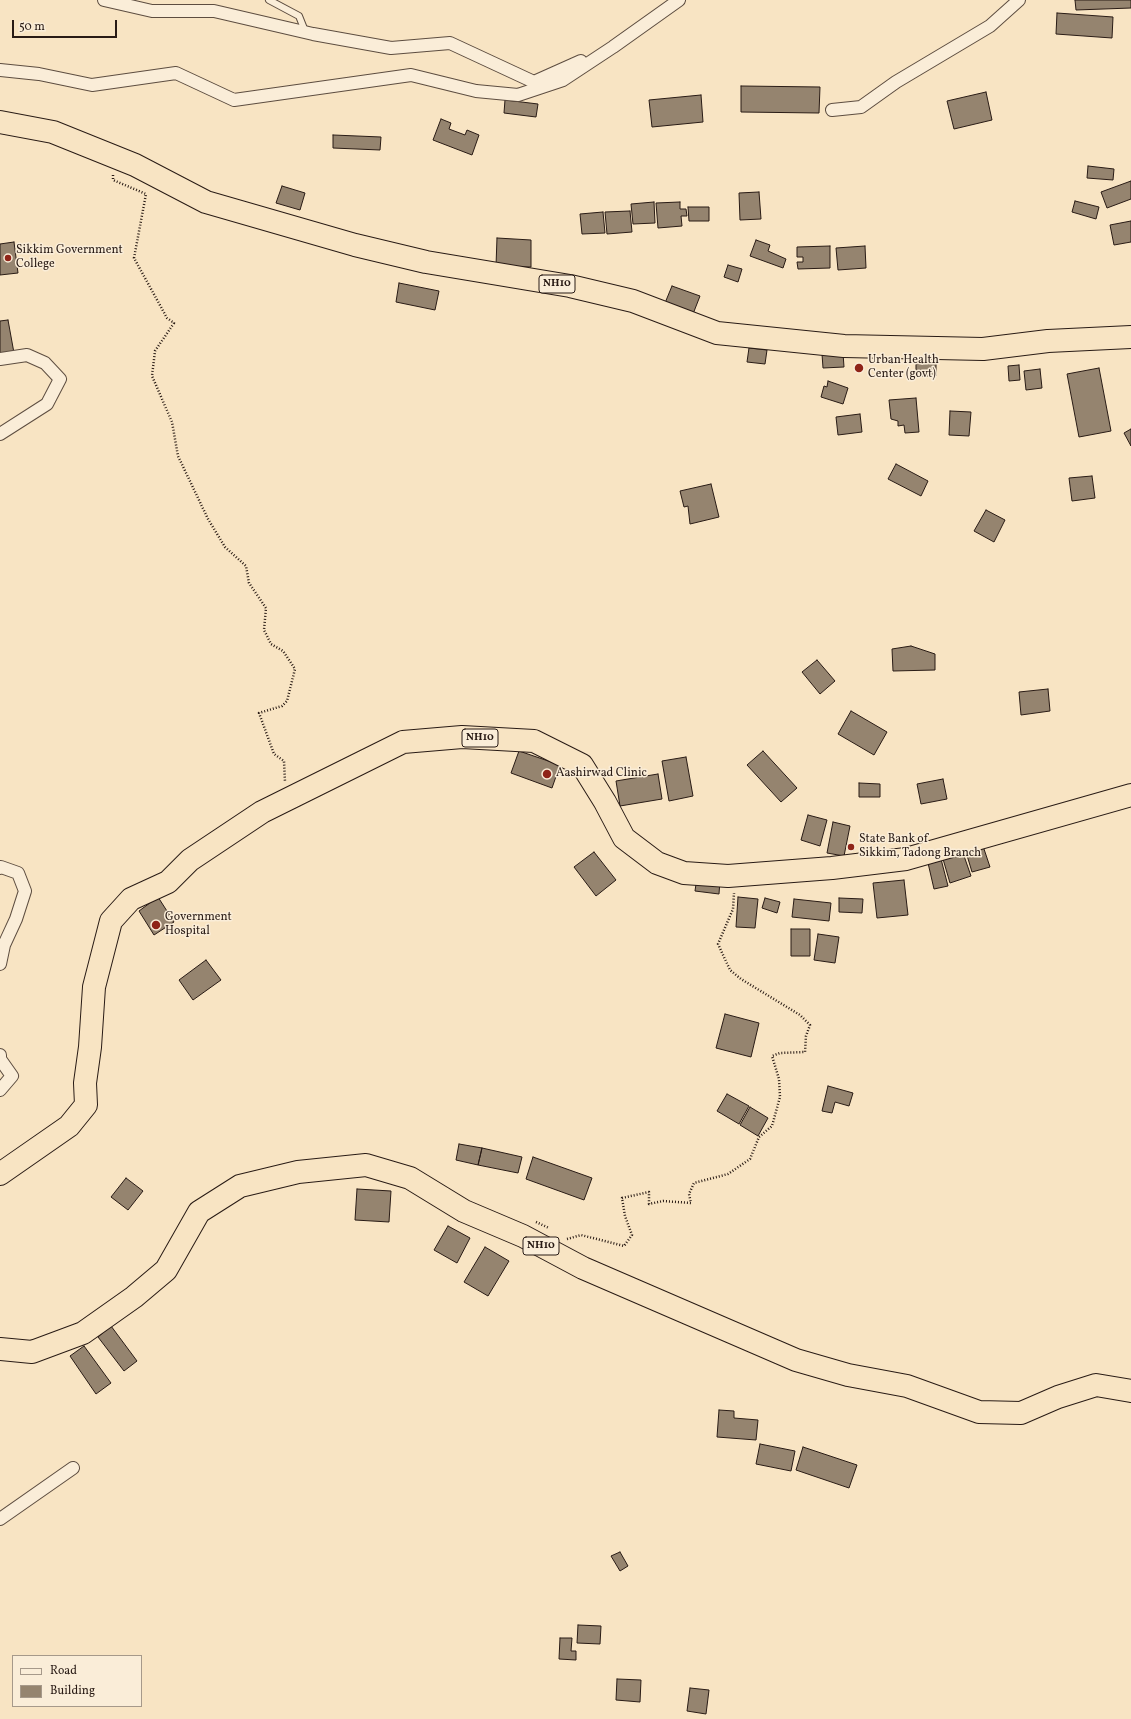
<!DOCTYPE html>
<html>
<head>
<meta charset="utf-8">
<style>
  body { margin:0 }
  #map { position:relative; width:1131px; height:1719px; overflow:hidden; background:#f8e4c3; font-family:Vollkorn,serif }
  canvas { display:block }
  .legend { position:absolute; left:12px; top:1655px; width:130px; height:52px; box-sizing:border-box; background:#faedd8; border:1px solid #a6998a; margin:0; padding:5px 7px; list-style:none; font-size:12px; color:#291b15 }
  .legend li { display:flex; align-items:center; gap:8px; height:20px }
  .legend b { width:20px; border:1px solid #a6998a }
  .scale { position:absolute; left:12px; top:20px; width:105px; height:18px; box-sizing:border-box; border:2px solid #291b15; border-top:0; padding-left:5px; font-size:12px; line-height:14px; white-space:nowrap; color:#291b15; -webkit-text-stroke:3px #faedd8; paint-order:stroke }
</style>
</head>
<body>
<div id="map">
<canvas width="1131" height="1719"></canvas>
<ul class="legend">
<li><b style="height:5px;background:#faedd8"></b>Road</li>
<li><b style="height:11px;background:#95846f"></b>Building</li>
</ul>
<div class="scale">50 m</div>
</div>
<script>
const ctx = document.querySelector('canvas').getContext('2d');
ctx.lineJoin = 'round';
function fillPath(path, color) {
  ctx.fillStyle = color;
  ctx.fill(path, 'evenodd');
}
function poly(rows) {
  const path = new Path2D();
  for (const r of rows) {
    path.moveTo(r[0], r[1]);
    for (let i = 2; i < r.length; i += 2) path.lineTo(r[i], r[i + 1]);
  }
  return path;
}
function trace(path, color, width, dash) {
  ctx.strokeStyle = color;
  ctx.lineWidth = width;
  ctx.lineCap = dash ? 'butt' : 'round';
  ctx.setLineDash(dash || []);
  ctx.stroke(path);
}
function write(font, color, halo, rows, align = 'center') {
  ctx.font = font + ' Vollkorn,serif';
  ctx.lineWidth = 3;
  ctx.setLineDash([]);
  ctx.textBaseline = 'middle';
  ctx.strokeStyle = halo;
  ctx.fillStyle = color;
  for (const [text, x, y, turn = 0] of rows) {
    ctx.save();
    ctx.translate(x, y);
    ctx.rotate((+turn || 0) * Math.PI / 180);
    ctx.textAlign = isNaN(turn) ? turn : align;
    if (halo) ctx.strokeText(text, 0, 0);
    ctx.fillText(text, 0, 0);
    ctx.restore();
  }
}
const building = poly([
  [1075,0,1131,0,1131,8,1076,10,1075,0],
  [1057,13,1113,17,1112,38,1056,34,1057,13],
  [741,86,820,87,819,113,741,112,741,86],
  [986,92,992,120,954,129,947,101,986,92],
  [701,95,703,122,652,127,649,100,701,95],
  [505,100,538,104,536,117,504,113,505,100],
  [441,119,451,123,449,129,465,135,467,130,479,135,472,155,433,140,441,119],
  [333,135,381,137,380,150,333,148,333,135],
  [1088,166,1114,169,1113,180,1087,178,1088,166],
  [1131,181,1131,199,1107,208,1101,192,1131,181],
  [282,186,305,193,300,210,276,203,282,186],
  [759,192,761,219,740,220,739,193,759,192],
  [1075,201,1099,207,1096,219,1072,212,1075,201],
  [654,202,655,223,633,224,631,204,654,202],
  [680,202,680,209,686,209,687,216,681,216,682,226,658,228,656,203,680,202],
  [688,207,709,207,709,221,689,221,688,207],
  [630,211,632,232,607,234,605,212,630,211],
  [603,212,605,233,582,234,580,214,603,212],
  [1131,221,1131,242,1114,245,1110,225,1131,221],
  [497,238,531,240,531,267,496,266,497,238],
  [756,240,770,245,768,251,786,259,783,268,750,256,756,240],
  [14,242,18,273,0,275,0,244,14,242],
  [830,246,830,268,798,269,797,262,803,262,803,257,797,257,797,247,830,246],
  [865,246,866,268,838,270,836,248,865,246],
  [728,265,742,269,738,282,724,277,728,265],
  [399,283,439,291,435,310,396,302,399,283],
  [672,286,700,296,693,314,665,303,672,286],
  [8,320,14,353,0,355,0,321,8,320],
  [749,348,767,350,765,364,747,362,749,348],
  [843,353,844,367,823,368,822,354,843,353],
  [916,362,936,362,936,376,916,376,916,362],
  [1019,365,1020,380,1009,381,1008,366,1019,365],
  [1099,368,1111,431,1079,437,1067,374,1099,368],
  [1040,369,1042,388,1026,390,1024,371,1040,369],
  [828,381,848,388,843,404,821,397,824,386,827,387,828,381],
  [916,398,919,432,905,433,904,425,898,426,898,421,891,419,889,400,916,398],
  [950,411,971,412,969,436,949,435,950,411],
  [860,414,862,432,838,435,836,417,860,414],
  [1131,429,1131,446,1124,433,1131,429],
  [896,464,928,481,921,496,888,479,896,464],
  [1092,476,1095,498,1072,501,1069,478,1092,476],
  [711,484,719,517,690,524,688,506,684,507,680,491,711,484],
  [986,510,1005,520,994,542,974,531,986,510],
  [911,646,935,654,935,670,893,671,892,649,911,646],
  [817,660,835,681,820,694,802,672,817,660],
  [1048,689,1050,711,1021,715,1019,692,1048,689],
  [851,711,887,732,874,755,838,734,851,711],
  [519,751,560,765,552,788,511,773,519,751],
  [763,751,797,788,781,802,747,765,763,751],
  [686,757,693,796,669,801,662,761,686,757],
  [658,774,662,799,620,806,616,781,658,774],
  [943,779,947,799,921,804,917,784,943,779],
  [859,783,880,784,880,797,859,797,859,783],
  [808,815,827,820,820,846,801,840,808,815],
  [833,822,850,826,844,856,827,853,833,822],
  [983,846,990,867,972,872,966,852,983,846],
  [594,852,616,880,596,896,574,867,594,852],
  [963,853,971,876,950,883,943,859,963,853],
  [941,859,948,886,934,889,928,863,941,859],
  [697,877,720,880,719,894,695,891,697,877],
  [904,880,908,915,877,918,873,883,904,880],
  [158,897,174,922,154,935,139,911,158,897],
  [738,897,758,899,755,928,736,927,738,897],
  [765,898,780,902,777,913,762,908,765,898],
  [839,898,863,899,862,913,839,912,839,898],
  [794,899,831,903,829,921,792,917,794,899],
  [791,929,810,929,810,956,791,956,791,929],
  [818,934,839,937,835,963,814,960,818,934],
  [206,960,221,980,193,1000,179,980,206,960],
  [725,1014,759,1023,751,1057,716,1048,725,1014],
  [828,1086,853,1093,849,1106,835,1102,832,1113,822,1111,828,1086],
  [727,1094,749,1106,739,1124,717,1111,727,1094],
  [750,1107,768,1118,758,1136,740,1125,750,1107],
  [459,1144,482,1148,478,1165,456,1160,459,1144],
  [482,1148,522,1157,518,1173,478,1165,482,1148],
  [533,1157,592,1178,584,1200,526,1179,533,1157],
  [126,1178,143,1191,128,1210,111,1197,126,1178],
  [357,1189,391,1191,389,1222,355,1220,357,1189],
  [448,1226,470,1238,457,1263,434,1250,448,1226],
  [485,1247,509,1261,488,1296,464,1282,485,1247],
  [111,1326,137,1361,124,1371,98,1337,111,1326],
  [84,1346,111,1383,96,1394,70,1356,84,1346],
  [719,1410,734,1411,734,1418,758,1420,756,1440,717,1437,719,1410],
  [760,1444,795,1451,791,1471,756,1464,760,1444],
  [803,1447,857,1465,849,1488,796,1470,803,1447],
  [620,1552,628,1566,620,1571,611,1556,620,1552],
  [578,1625,601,1626,600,1644,577,1643,578,1625],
  [560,1638,572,1638,571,1651,576,1651,576,1660,559,1659,560,1638],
  [617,1679,641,1680,640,1702,616,1700,617,1679],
  [690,1688,709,1690,706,1714,687,1711,690,1688]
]);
fillPath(building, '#95846f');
trace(building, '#291b15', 1);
const lane = poly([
  [269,0,299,16,305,31]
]);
const street = poly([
  [104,0,152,11,214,11,313,34,391,48,450,43,534,82,581,61],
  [0,70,39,74,92,85,176,73,234,100,411,75,476,91,518,95,563,80,613,47,679,0],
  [832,110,861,107,896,82,990,26,1019,0],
  [0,359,27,355,45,363,60,379,47,404,0,434],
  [0,868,1,867,18,873,25,891,16,919,4,945,0,964],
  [0,1055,0,1059,12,1076,0,1090],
  [0,1519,73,1468]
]);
const highway = poly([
  [0,122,53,132,135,165,206,202,355,245,426,262,570,286,633,301,717,333,844,346,983,349,1048,341,1131,337],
  [0,1174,69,1126,86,1105,85,1083,90,1047,94,987,111,921,131,899,168,882,190,860,262,812,403,742,462,737,534,741,582,765,605,802,624,838,657,863,684,873,728,876,832,868,906,859,1131,795],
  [0,1349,32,1352,83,1333,134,1297,166,1270,199,1212,240,1186,298,1172,366,1165,410,1178,464,1211,523,1236,583,1268,796,1360,848,1375,907,1386,979,1412,1021,1413,1058,1397,1096,1385,1131,1391]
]);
trace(lane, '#5d4d40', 8);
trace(street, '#5d4d40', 14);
trace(highway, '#291b15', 24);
trace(poly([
  [113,175,113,180,146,194,134,258,167,318,174,323,155,351,152,376,172,422,178,456,208,519,225,547,246,566,249,583,266,608,264,630,271,644,283,651,295,669,287,701,282,706,259,713,274,754,284,761,285,782],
  [536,1222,549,1228],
  [567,1239,581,1235,624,1246,632,1235,625,1216,622,1198,649,1192,649,1204,663,1201,691,1203,689,1194,694,1183,728,1174,750,1159,759,1137,772,1126,780,1097,779,1079,772,1056,780,1053,805,1052,806,1036,810,1025,800,1015,741,979,730,970,718,944,733,909,734,893]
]), '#291b15', 2.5, [1, 2]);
trace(lane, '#faedd8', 6);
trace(street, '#faedd8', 12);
trace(highway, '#f8e4c3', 22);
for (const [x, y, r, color] of [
  [8,258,4,"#8f2418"],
  [859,368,5,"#8f2418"],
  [547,774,5,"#8f2418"],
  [851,847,4,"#8f2418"],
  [156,925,5,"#8f2418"]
]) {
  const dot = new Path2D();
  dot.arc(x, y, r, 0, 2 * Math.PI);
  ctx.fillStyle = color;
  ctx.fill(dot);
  trace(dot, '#faedd8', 1.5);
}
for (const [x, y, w] of [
  [557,284,36],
  [480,738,36],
  [541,1246,36]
]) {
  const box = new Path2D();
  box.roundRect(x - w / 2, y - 9, w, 18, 3);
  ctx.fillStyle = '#faedd8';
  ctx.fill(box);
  trace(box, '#291b15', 1);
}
write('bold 11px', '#291b15', null, [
  ["NH10",557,284],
  ["NH10",480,738],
  ["NH10",541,1246]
]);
write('12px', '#291b15', '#faedd8', [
  ["Sikkim Government",16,251],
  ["College",16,265],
  ["Urban Health",868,361],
  ["Center (govt)",868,375],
  ["Aashirwad Clinic",556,774],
  ["State Bank of",859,840],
  ["Sikkim, Tadong Branch",859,854],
  ["Government",165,918],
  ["Hospital",165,932]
], 'left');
</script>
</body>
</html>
